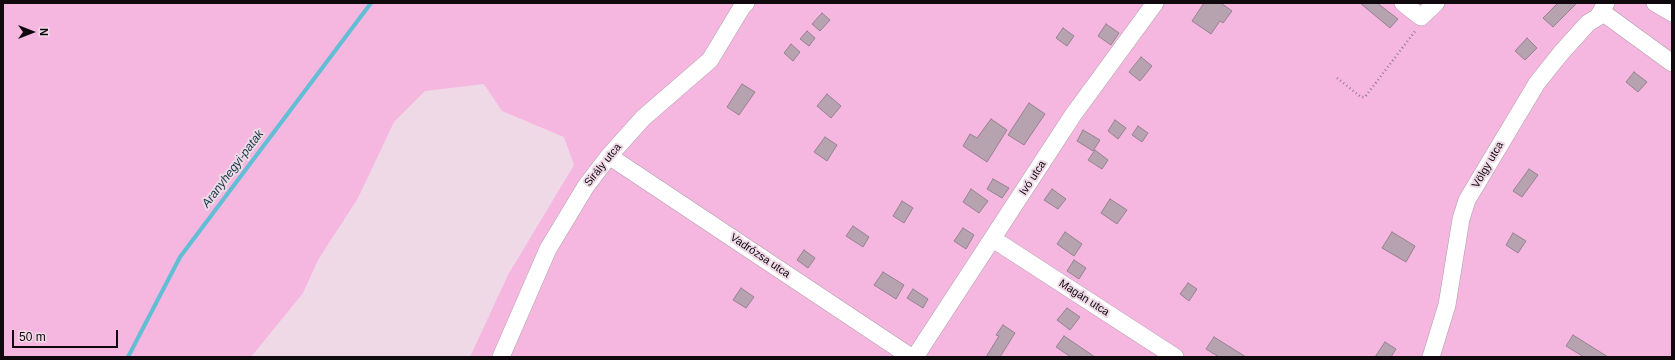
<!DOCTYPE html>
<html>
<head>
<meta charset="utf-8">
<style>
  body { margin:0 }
  #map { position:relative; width:1675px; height:360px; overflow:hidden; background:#efd9e7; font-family:Helvetica,sans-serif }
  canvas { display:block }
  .frame { position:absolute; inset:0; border:4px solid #10090d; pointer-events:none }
  .north { position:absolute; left:12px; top:12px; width:40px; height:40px; -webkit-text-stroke:3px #efd9e7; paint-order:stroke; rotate:90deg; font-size:11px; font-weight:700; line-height:16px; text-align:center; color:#10090d }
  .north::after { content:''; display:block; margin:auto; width:14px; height:18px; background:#10090d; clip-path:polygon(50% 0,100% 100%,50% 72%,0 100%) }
  .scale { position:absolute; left:12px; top:330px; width:106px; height:18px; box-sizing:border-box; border:2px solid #10090d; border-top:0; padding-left:5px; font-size:12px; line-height:14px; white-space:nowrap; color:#10090d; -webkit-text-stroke:3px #efd9e7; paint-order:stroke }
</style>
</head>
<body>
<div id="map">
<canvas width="1675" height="360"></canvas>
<div class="frame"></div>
<div class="north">N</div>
<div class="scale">50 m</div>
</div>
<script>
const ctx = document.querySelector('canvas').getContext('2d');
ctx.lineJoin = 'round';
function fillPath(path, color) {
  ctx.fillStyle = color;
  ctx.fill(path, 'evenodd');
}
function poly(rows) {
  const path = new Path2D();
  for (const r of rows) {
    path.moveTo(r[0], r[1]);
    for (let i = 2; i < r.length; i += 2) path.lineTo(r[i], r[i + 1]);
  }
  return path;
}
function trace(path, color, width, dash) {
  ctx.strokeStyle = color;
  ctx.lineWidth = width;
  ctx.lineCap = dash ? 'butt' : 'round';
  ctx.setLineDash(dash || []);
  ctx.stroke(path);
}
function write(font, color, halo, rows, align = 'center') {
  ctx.font = font + ' Helvetica,sans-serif';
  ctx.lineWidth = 4;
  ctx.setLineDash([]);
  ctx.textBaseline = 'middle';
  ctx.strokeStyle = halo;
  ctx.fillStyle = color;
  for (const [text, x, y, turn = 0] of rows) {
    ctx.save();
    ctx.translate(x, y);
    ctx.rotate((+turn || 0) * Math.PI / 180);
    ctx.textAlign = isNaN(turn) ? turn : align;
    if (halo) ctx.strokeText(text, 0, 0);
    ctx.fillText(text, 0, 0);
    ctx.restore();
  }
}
fillPath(poly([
  [3,3,1644,3,1672,17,1672,357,470,357,508,275,574,165,564,137,502,111,484,84,425,91,394,122,358,198,318,260,303,293,251,357,3,357]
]), '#f5b6e0');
trace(poly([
  [128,357,180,257,371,3]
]), '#61bed4', 4);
const building = poly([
  [1204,3,1221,3,1232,11,1223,23,1220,21,1211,34,1192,21,1204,3],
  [1360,3,1377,3,1398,19,1390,28,1360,3],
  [1558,3,1577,3,1553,27,1543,18,1558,3],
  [822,13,830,20,820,31,812,24,822,13],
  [1106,24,1119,33,1111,45,1098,36,1106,24],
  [1063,28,1074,36,1067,46,1056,38,1063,28],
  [807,31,815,38,809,46,800,39,807,31],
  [1527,38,1537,48,1525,60,1515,51,1527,38],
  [791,44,800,52,793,61,784,53,791,44],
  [1141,57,1152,66,1140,81,1129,72,1141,57],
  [1634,72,1647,82,1638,92,1626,82,1634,72],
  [742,84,755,92,739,115,727,107,742,84],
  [827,94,841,106,831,118,817,106,827,94],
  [1029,103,1045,114,1024,145,1008,135,1029,103],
  [991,119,1007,130,987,162,963,146,970,134,977,138,991,119],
  [1115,120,1126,128,1118,139,1108,131,1115,120],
  [1138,126,1148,133,1142,142,1132,135,1138,126],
  [1083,130,1100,140,1093,151,1077,141,1083,130],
  [825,137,837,145,827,161,814,152,825,137],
  [1095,150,1108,160,1102,169,1088,160,1095,150],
  [1529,169,1538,175,1522,197,1513,191,1529,169],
  [993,179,1009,188,1002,198,987,189,993,179],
  [971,189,988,201,979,213,963,202,971,189],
  [1052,189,1066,199,1058,209,1044,200,1052,189],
  [1110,199,1127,210,1117,224,1101,213,1110,199],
  [902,201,913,208,904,223,893,216,902,201],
  [853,226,869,237,863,247,846,236,853,226],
  [963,228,974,235,966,249,954,241,963,228],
  [1065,232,1082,244,1074,256,1057,244,1065,232],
  [1392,232,1415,246,1406,262,1382,248,1392,232],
  [1513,233,1526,241,1518,253,1506,245,1513,233],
  [804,250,815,258,808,268,797,260,804,250],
  [1074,260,1086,268,1079,279,1067,271,1074,260],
  [883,272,904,285,896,299,874,285,883,272],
  [1188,283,1197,289,1189,301,1180,294,1188,283],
  [741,288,754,297,746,308,733,300,741,288],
  [913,289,928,299,923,308,907,298,913,289],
  [1067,308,1080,317,1070,330,1057,320,1067,308],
  [1003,325,1015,333,1000,357,986,357,999,336,996,335,1003,325],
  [1573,335,1608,357,1584,357,1566,346,1573,335],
  [1064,336,1095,357,1071,357,1056,347,1064,336],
  [1214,337,1246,357,1219,357,1206,349,1214,337],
  [1385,342,1396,349,1391,357,1375,357,1385,342]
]);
fillPath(building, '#b7a2af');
trace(building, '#978390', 1);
const minor = poly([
  [1403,3,1421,17,1436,3],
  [1655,3,1672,13],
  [1602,12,1672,63],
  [609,156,911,357],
  [993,239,1175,357],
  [501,357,548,249,586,186,609,156,643,118,710,60,742,7,746,3],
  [915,357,1073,115,1155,3],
  [1431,357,1447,305,1461,219,1467,200,1537,83,1561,53,1588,23,1598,17,1606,3]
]);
trace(minor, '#b19daa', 18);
trace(poly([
  [1337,78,1361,97,1365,97,1416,30]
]), '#91818b', 2.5, [1, 3]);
trace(minor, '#fff', 17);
write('11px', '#10090d', '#efd9e7', [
  ["Sirály utca",603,165,-51],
  ["Völgy utca",1488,165,-60],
  ["Ivó utca",1033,178,-57],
  ["Vadrózsa utca",760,256,34],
  ["Magán utca",1084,298,33]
]);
write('italic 12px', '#17424b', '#efd9e7', [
  ["Aranyhegyi-patak",233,169,-53]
]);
</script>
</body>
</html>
